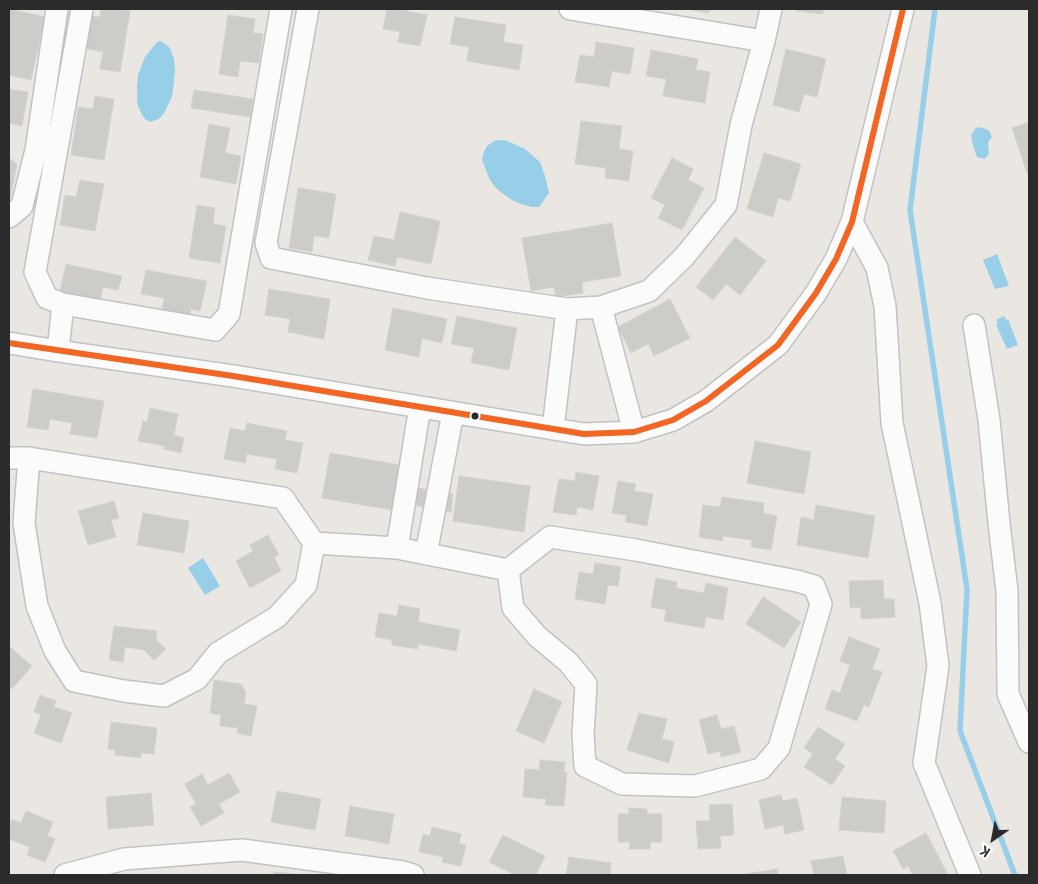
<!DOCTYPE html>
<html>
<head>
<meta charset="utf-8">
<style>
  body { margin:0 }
  #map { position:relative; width:1038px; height:884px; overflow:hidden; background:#eae6e2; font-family:"PT Sans",sans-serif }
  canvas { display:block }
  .frame { position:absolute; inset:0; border:10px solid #2b2b2b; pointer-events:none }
  .north { position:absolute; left:968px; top:814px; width:50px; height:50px; -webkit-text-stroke:4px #fff; paint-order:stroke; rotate:213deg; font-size:14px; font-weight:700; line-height:20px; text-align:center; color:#2b2b2b }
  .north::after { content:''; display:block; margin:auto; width:18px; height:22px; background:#2b2b2b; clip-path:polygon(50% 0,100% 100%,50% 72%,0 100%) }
</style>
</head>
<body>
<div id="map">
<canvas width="1038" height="884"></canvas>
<div class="frame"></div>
<div class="north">K</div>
</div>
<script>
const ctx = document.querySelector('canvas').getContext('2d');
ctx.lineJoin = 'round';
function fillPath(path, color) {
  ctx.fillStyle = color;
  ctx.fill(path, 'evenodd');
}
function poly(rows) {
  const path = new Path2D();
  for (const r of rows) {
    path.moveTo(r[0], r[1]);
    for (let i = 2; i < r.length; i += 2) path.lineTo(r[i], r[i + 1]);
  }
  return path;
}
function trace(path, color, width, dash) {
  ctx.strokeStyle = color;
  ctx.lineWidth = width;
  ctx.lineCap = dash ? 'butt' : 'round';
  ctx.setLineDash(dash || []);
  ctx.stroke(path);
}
fillPath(poly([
  [161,41,170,48,174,59,175,70,173,91,171,99,164,113,159,119,150,122,145,119,141,113,137,103,137,86,138,75,145,57,157,42],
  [978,127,986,129,989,131,992,137,988,142,989,154,985,159,977,157,973,146,971,135,975,129],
  [502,140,507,141,525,149,540,162,545,176,549,193,539,207,532,207,521,204,512,200,502,193,494,186,489,178,482,160,484,152,487,146,494,141],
  [997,254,1009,286,995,289,983,260],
  [1004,316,1006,320,1008,319,1018,345,1007,349,996,325,998,324,996,320],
  [203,558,220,586,205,595,188,568]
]), '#97cfe8');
trace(poly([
  [935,9,910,210,967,589,960,731,1015,875]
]), '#97cfe8', 5.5);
const building = poly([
  [9,9,45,17,31,80,9,75,9,9],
  [101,9,115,9,130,11,120,72,100,69,103,52,84,48,90,16,100,17,101,9],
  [387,9,397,9,427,15,420,46,398,42,400,32,383,29,387,9],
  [686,9,712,9,708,13,686,9],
  [797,9,823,9,823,14,796,11,797,9],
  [228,15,255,19,253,33,263,34,259,63,240,61,238,77,219,74,228,15],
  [455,17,506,25,503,42,523,45,519,70,467,61,469,47,450,44,455,17],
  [596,42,634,48,630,74,612,71,609,87,575,82,580,55,594,57,596,42],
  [786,49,826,59,817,97,804,94,799,112,773,105,786,49],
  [651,50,698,59,696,70,710,72,705,103,663,96,666,79,646,76,651,50],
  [9,89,28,92,22,126,9,123,9,89],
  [194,90,253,99,250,117,191,108,194,90],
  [95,96,114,99,104,160,71,155,78,107,93,109,95,96],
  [581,121,622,126,619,149,633,151,629,181,605,178,606,168,575,164,581,121],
  [1029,122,1029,172,1027,173,1012,128,1029,122],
  [209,124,230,128,225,153,241,156,236,184,200,177,209,124],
  [764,153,801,164,790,201,778,198,773,217,747,209,764,153],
  [9,158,17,164,9,204,9,158],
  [672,158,693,169,688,180,704,188,682,230,658,218,665,205,651,198,672,158],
  [80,180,104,184,95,231,60,225,65,195,76,197,80,180],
  [298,188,336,194,329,238,314,236,312,252,289,248,298,188],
  [197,205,215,208,213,224,226,226,220,263,189,258,197,205],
  [400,212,440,221,431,264,397,257,395,266,368,260,374,236,394,240,400,212],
  [612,223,621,276,582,282,583,293,556,297,554,287,531,291,522,238,612,223],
  [735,237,766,261,740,295,726,284,713,300,696,287,735,237],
  [66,264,122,276,118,290,103,287,100,301,60,292,66,264],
  [146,270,207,281,200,311,191,309,189,319,161,313,164,298,141,294,146,270],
  [269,289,330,299,324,339,288,332,290,319,265,315,269,289],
  [670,299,690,338,654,356,648,344,631,353,618,327,670,299],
  [393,308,447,319,442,343,422,338,419,357,385,350,393,308],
  [457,316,517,328,509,370,471,363,474,348,451,344,457,316],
  [33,389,104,401,97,438,70,434,72,423,50,419,48,430,27,427,33,389],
  [150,408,178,414,174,435,184,438,181,453,164,449,165,446,138,441,143,421,147,422,150,408],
  [247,423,287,431,285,440,303,443,297,473,275,469,277,459,247,454,245,463,224,459,230,428,245,431,247,423],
  [755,441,811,452,804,494,747,483,755,441],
  [330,453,400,465,393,510,322,498,330,453],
  [576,472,599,476,593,510,577,507,576,515,553,512,559,479,575,481,576,472],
  [459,476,530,486,524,532,453,521,459,476],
  [618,481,636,484,634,491,653,494,647,526,625,522,627,515,612,513,618,481],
  [400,485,453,494,451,512,398,502,400,485],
  [722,497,764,503,763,513,777,516,771,550,751,547,752,540,723,536,722,541,699,537,703,505,720,507,722,497],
  [114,501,119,518,111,520,116,537,88,545,78,511,114,501],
  [816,505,875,516,868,558,797,545,801,517,814,520,816,505],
  [143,513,189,521,184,553,137,545,143,513],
  [268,535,279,555,274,557,281,571,250,588,236,561,253,551,250,545,268,535],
  [595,563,621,567,618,586,608,585,605,604,575,599,579,572,593,574,595,563],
  [656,578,677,582,676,588,704,593,706,583,728,588,723,620,706,617,704,628,664,621,666,610,651,607,656,578],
  [883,580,884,599,894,599,895,617,861,619,861,607,850,608,849,581,883,580],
  [763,597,801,622,784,648,746,624,763,597],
  [399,605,420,609,418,622,460,630,456,651,418,644,418,649,392,645,392,640,375,637,379,613,397,616,399,605],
  [114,626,157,631,156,640,166,649,154,660,144,650,125,647,123,662,109,660,114,626],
  [849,637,880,649,872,669,882,672,869,707,864,705,857,721,825,709,832,690,840,693,850,665,840,661,849,637],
  [9,646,32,666,12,689,9,686,9,646],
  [214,680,241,684,246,692,244,704,257,706,251,736,237,733,238,728,220,726,221,715,210,713,214,680],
  [534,689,562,702,544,743,516,731,534,689],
  [40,695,56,701,54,707,72,713,61,743,34,733,41,714,34,712,40,695],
  [639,713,667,719,662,739,674,742,669,763,627,750,639,713],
  [717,715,721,729,734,726,741,752,721,757,720,751,708,754,699,720,717,715],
  [111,722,157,728,154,754,141,753,141,758,115,755,115,750,108,749,111,722],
  [818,727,845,744,835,759,845,766,832,785,804,767,813,754,804,748,818,727],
  [540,760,565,762,564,772,567,773,564,806,545,805,546,799,523,797,525,769,539,770,540,760],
  [229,773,240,792,219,804,224,813,201,826,190,807,196,804,185,784,202,774,208,785,229,773],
  [277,791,321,799,315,830,271,822,277,791],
  [151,793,154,825,108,829,106,797,151,793],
  [781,795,783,801,797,798,804,830,785,834,783,825,765,829,759,800,781,795],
  [842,797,886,801,884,833,839,830,842,797],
  [732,804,734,835,720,836,721,848,698,849,696,821,710,821,709,805,732,804],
  [350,806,394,814,389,844,345,836,350,806],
  [629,808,647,809,647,814,662,814,662,842,650,842,650,849,629,849,630,842,618,842,618,814,629,814,629,808],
  [26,811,53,822,47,836,55,839,45,862,27,855,30,847,9,839,9,827,12,819,21,823,26,811],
  [432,827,461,834,459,843,466,845,461,866,442,862,443,857,419,852,423,834,430,836,432,827],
  [926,833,948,875,913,875,908,866,903,869,893,851,926,833],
  [503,835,545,856,536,875,515,875,489,862,503,835],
  [843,856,847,875,814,875,811,861,843,856],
  [569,857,611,863,610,875,566,875,569,857],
  [777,869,778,875,738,875,777,869],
  [274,872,295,874,295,875,273,875,274,872]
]);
fillPath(building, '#ceccc9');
trace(building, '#d4d2ce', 1);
const minor = poly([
  [82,9,35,272,47,298,63,304,215,330,229,314,281,9],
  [308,9,266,243,271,258,427,288,567,309,601,307,649,291,684,257,726,205,741,125,764,41,771,9],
  [570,9,764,41],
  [9,217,22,206,36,150,57,9],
  [852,222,877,268,885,306,892,423,930,603,938,666,924,763,970,875],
  [601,307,634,432],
  [974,325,989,420,999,523,1007,591,1008,694,1029,742],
  [9,343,58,351,233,376,584,434,634,432,673,420,706,401,778,345,816,293,836,259,852,222,903,9],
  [58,351,63,304],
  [553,429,567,309],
  [9,458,29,458,283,498,314,543,306,585,277,617,218,653,197,679,164,696,124,691,74,681,55,651,37,606,24,523,29,458],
  [314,543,397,548,508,570,550,537,636,550,797,581,814,586,821,604,779,748,761,769,695,786,622,784,585,766,583,734,586,684,568,662,537,636,513,608,508,570],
  [397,548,420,407],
  [426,554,453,413],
  [65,875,124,859,242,850,403,872,413,875]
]);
trace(minor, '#c3c2c2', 24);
trace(minor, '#fcfbfb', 21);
trace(poly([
  [9,343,233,376,584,434,634,432,673,420,706,401,778,345,816,293,836,259,852,222,903,9]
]), '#f26522', 6);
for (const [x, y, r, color] of [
  [475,416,4.5,"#2b2b2b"]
]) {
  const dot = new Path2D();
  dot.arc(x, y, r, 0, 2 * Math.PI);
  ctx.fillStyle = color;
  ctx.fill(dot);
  trace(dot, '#fff', 2);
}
</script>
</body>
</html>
